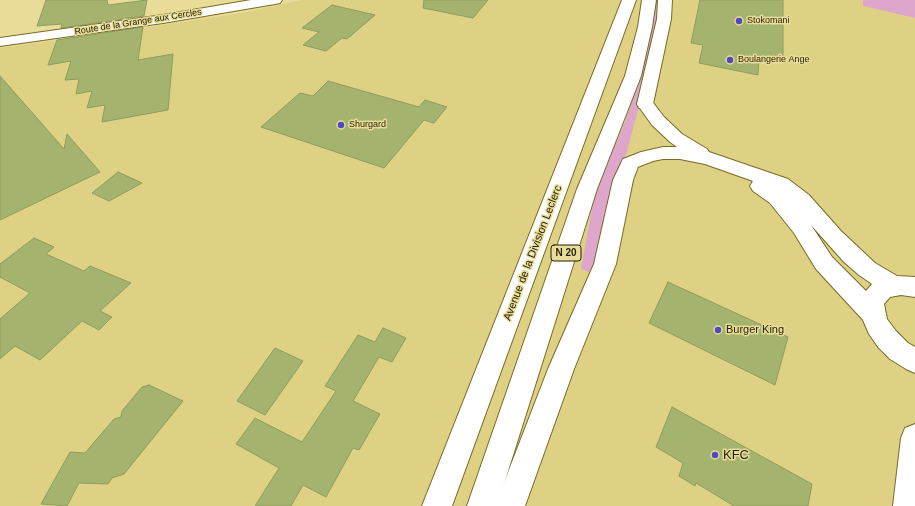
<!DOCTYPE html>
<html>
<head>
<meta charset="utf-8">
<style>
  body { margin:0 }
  canvas { display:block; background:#e8dc98 }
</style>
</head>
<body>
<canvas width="915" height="506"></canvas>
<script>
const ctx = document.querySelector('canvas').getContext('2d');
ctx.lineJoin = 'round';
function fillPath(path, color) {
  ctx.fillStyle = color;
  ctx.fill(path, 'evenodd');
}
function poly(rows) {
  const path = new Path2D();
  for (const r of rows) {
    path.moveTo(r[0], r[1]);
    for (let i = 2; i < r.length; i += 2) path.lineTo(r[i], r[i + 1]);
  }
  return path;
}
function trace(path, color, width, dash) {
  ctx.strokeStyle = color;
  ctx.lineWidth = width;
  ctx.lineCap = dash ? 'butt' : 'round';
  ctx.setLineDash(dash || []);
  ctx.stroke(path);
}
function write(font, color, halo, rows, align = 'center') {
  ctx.font = font + ' Helvetica,sans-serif';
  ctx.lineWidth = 3;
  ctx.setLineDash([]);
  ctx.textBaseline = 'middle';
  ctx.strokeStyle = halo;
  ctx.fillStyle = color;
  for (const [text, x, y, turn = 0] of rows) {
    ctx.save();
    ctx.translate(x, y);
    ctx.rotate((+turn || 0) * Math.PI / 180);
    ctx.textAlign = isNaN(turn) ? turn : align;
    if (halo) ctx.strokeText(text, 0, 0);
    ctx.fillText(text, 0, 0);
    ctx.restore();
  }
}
fillPath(poly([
  [301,0,863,0,864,6,915,18,915,506,0,506,0,48,163,25,247,12]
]), '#ded184');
fillPath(poly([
  [656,0,660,0,651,62,595,270,588,272,581,269,595,192,625,122,637,86,647,50],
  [863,0,915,0,915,18,863,6]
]), '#dda6ca');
const building = poly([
  [46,0,107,0,108,5,147,0,144,16,61,28,62,24,37,26,46,0],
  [424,0,488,0,473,18,423,8,424,0],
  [700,0,783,0,783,61,759,56,758,75,699,63,703,45,691,43,700,0],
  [332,5,375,15,347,39,342,38,326,51,303,45,319,32,302,28,332,5],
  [143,27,138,60,173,54,168,110,102,122,105,105,87,108,92,91,76,94,79,79,65,80,71,61,48,65,57,40,143,27],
  [0,76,64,149,67,134,100,172,0,220,0,76],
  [328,81,419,107,425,100,447,107,434,123,424,120,384,168,261,127,300,93,313,96,328,81],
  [118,172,142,183,109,201,92,193,118,172],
  [34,238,54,247,46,254,84,271,90,266,131,283,100,311,112,317,99,330,82,321,40,360,15,346,0,359,0,319,30,293,0,277,0,264,34,238],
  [668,282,788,337,775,385,649,323,668,282],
  [383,328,406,338,392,362,379,357,353,401,380,414,359,450,353,448,326,497,303,485,291,506,255,506,279,468,236,444,255,418,302,442,336,391,325,386,358,335,375,342,383,328],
  [275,348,303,361,265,415,237,401,275,348],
  [149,385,183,401,124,474,112,478,108,484,79,483,67,506,41,504,70,452,85,453,114,419,121,417,122,411,142,387,149,385],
  [672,407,812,484,808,506,734,506,696,483,695,486,679,476,683,463,656,447,672,407]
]);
fillPath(building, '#a4b46f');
trace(building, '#8e9d5e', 1);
const street = poly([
  [251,0,282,0,280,3,275,4,163,23,0,46,0,38,163,15,251,0]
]);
const secondary = poly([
  [645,99,651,100,664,117,682,134,707,149,709,152,788,179,809,195,841,231,875,263,897,276,915,277,915,297,901,295,890,297,884,304,887,319,896,331,908,343,915,347,915,373,906,369,890,359,878,347,869,334,863,320,816,269,794,233,770,203,753,191,750,186,753,181,705,164,680,159,663,159,653,161,630,170,623,169,621,164,623,159,641,152,663,147,677,147,670,142,652,125,637,104,639,100,645,99],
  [811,225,844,262,859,275,872,284,866,291,832,257,811,225],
  [915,424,915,506,893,506,901,438,905,428,915,424]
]);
const primary = poly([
  [642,0,656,0,652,27,641,76,597,189,497,506,467,506,577,189,625,76,638,27,642,0],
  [658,0,672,0,671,19,653,104,651,108,645,109,639,108,637,104,657,19,658,0]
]);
const highway = poly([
  [622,0,636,0,452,506,422,506,622,0],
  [630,158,637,159,639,164,633,180,616,264,574,369,525,506,495,506,548,369,594,264,613,180,623,159,630,158]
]);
trace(street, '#776b28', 2);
trace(secondary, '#776b28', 2);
trace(primary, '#776b28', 2);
trace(highway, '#776b28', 2);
fillPath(street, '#fff');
fillPath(secondary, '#fff');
fillPath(primary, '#fff');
fillPath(highway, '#fff');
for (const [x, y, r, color] of [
  [739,21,4,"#4f4ac1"],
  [730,60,4,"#4f4ac1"],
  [341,125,4,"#4f4ac1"],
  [718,330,4,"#4f4ac1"],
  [715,455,4,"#4f4ac1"]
]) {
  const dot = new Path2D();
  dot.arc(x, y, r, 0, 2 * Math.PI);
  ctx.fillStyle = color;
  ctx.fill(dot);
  trace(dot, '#e8dc98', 1.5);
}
write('9px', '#241f03', '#e8dc98', [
  ["Stokomani",747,21],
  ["Boulangerie Ange",738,60],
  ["Shurgard",349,125]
], 'left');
write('9px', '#241f03', '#e8dc98', [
  ["Route de la Grange aux Cercles",138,22,-9]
]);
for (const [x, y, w] of [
  [566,253,30]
]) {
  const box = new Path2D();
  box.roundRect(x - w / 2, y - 8, w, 16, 3);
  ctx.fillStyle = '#e8dc98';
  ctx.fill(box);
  trace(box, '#241f03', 1);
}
write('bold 10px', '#241f03', null, [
  ["N 20",566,253]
]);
write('11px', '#241f03', '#e8dc98', [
  ["Avenue de la Division Leclerc",533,253,-69]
]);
write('11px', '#241f03', '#e8dc98', [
  ["Burger King",726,330]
], 'left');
write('13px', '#241f03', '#e8dc98', [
  ["KFC",723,455]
], 'left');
</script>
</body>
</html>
